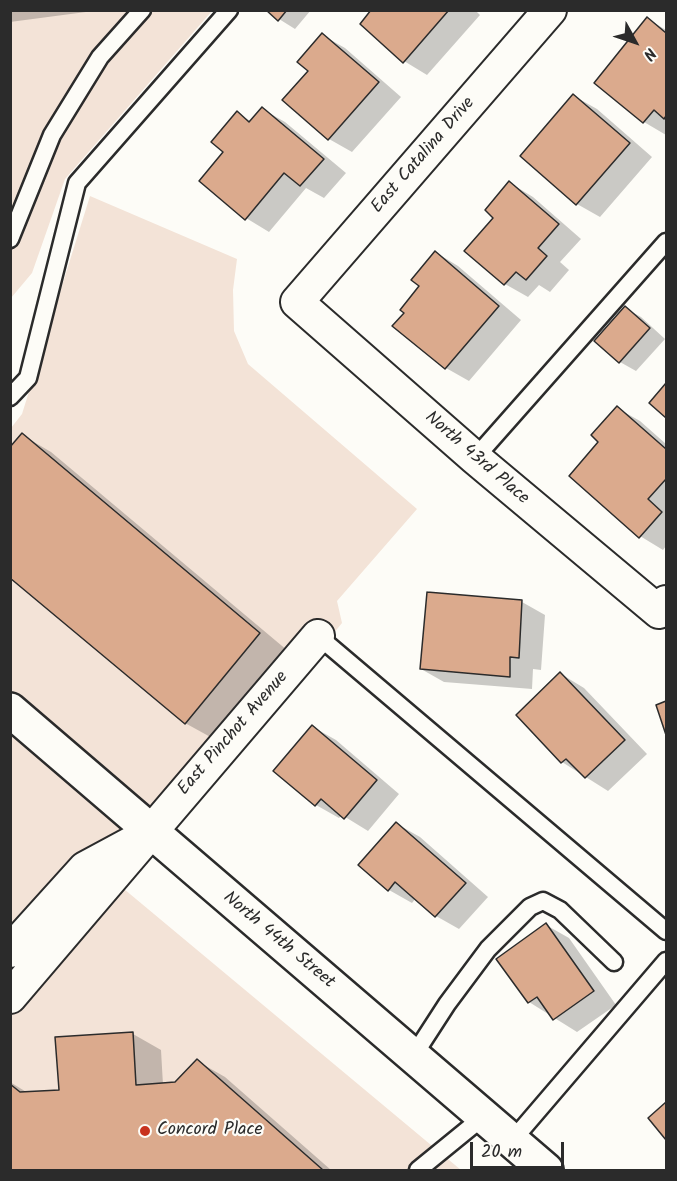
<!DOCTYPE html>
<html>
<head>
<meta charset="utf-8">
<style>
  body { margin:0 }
  #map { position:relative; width:677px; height:1181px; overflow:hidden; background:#fdfcf7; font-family:Kalam,sans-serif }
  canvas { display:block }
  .frame { position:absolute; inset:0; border:12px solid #2b2b2b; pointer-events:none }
  .north { position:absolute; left:605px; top:12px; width:60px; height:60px; -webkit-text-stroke:4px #fdfcf7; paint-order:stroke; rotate:130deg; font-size:16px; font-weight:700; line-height:24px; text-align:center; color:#2b2b2b }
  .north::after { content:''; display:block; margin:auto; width:21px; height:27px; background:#2b2b2b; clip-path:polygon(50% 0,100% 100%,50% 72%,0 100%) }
  .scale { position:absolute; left:470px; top:1142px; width:94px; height:27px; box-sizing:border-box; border:3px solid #2b2b2b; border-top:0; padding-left:8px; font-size:18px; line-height:21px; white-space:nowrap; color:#2b2b2b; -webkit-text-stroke:4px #fdfcf7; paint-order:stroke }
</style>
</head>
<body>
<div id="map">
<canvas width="677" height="1181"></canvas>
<div class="frame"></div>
<div class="north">N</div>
<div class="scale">20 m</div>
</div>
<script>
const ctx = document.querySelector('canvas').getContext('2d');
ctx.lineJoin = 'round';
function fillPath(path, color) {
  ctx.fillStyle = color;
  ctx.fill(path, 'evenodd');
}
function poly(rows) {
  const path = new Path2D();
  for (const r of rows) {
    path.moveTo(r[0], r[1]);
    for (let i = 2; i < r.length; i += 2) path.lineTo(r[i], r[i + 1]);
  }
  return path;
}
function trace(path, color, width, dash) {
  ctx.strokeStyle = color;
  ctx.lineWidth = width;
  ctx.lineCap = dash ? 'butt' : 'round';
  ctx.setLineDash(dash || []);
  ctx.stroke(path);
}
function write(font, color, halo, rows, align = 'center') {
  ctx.font = font + ' Kalam,sans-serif';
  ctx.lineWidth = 4.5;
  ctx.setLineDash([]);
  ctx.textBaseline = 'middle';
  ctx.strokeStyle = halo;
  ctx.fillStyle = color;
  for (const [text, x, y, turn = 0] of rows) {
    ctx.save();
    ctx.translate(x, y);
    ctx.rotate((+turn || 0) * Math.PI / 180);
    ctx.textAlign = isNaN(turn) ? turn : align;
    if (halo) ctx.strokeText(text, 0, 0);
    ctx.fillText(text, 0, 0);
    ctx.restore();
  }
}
fillPath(poly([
  [11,11,212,11,65,179,32,273,11,298],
  [90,196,237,259,233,290,234,331,248,364,417,509,337,601,342,623,124,889,461,1170,11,1170,11,428,22,414]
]), '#f3e3d7');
fillPath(poly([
  [10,10,101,10,10,22],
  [268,10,311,10,295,29,279,19],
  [374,10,475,10,480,15,427,75,404,61],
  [648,19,666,30,666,135,644,122],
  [322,35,345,48,401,97,352,152,329,139,284,100,310,71],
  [574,96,597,109,652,157,600,217,577,204,522,156],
  [262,109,285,122,346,173,324,198,306,188,269,232,246,218,225,152,237,113,252,122],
  [510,183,533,197,581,239,560,262,569,270,550,292,539,285,528,297,505,284,467,250,496,218],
  [435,252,458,266,521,320,469,381,446,368,394,325,406,313,421,286],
  [625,308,641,317,665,339,636,371,620,362,596,341],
  [617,408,640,421,666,444,666,546,663,550,640,536,601,442],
  [22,435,51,452,288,651,214,739,185,723],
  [522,602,545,615,541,670,533,669,532,689,444,682,421,669],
  [561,674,584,688,647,754,608,791,562,762],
  [313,727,336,740,399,794,368,831,342,815,339,818,316,805,275,771],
  [397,824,420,837,488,897,459,929,436,916,416,898,412,903,389,890],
  [546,925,569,938,616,1005,577,1032,529,1002,498,959],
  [133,1034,161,1050,163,1085,176,1084,197,1061,225,1077,331,1170,10,1170,10,1082,28,1093,60,1091]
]), '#0003');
const building = poly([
  [266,10,287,10,278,21,266,10],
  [371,10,449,10,403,63,360,24,371,10],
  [647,17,666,33,666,116,664,119,654,110,643,123,594,83,647,17],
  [322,33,379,82,328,140,282,100,308,71,297,62,322,33],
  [573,94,630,143,576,205,520,156,573,94],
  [262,107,324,159,300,186,284,173,245,220,199,181,223,152,211,142,237,111,249,122,262,107],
  [509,181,559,224,538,248,547,256,526,280,516,272,504,285,464,251,493,218,485,210,509,181],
  [435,251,499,306,445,369,392,326,404,313,400,310,419,286,411,280,435,251],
  [625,306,650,328,619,363,594,341,625,306],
  [666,383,666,418,649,403,666,383],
  [617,406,666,449,666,479,648,499,662,512,639,538,569,476,598,442,591,435,617,406],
  [22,433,260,633,185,724,10,578,10,447,22,433],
  [427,592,522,600,519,658,510,657,510,677,420,669,427,592],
  [560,672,625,740,585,778,566,759,561,763,516,715,560,672],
  [666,701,666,735,656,705,666,701],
  [312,725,377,780,344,819,321,799,315,806,273,771,312,725],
  [396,822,466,883,435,917,395,882,388,891,358,865,396,822],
  [546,923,594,991,553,1020,537,997,528,1003,496,959,546,923],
  [133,1032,136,1085,175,1082,197,1059,323,1170,10,1170,10,1084,20,1092,59,1090,55,1037,133,1032],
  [666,1102,666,1140,648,1118,666,1102]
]);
fillPath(building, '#dbaa8d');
trace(building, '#2b2b2b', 1.5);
const service = poly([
  [10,239,52,135,100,57,142,10],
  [10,397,28,378,77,183,229,10],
  [475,458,666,242],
  [318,636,666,931],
  [414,1055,447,1004,488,949,530,907,543,901,560,910,614,962],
  [511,1142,666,961],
  [418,1170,483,1117]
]);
const minor = poly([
  [550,10,297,302,475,458,659,612,666,602],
  [10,951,85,868,137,840],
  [10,997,318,636]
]);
const primary = poly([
  [10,710,546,1170]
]);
trace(service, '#2b2b2b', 21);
trace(minor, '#2b2b2b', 36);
trace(primary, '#2b2b2b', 38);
trace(service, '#fdfcf7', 16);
trace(minor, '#fdfcf7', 32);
trace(primary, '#fdfcf7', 33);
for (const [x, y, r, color] of [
  [145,1131,6,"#c8321e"]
]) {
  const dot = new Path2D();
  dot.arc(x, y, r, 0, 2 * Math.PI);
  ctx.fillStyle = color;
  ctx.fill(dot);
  trace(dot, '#fdfcf7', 2);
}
write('18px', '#2b2b2b', '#fdfcf7', [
  ["East Catalina Drive",424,156,-49],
  ["North 43rd Place",476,459,41],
  ["East Pinchot Avenue",234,734,-49],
  ["North 44th Street",278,941,40]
]);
write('18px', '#2b2b2b', '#fdfcf7', [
  ["Concord Place",157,1131]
], 'left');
</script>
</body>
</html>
